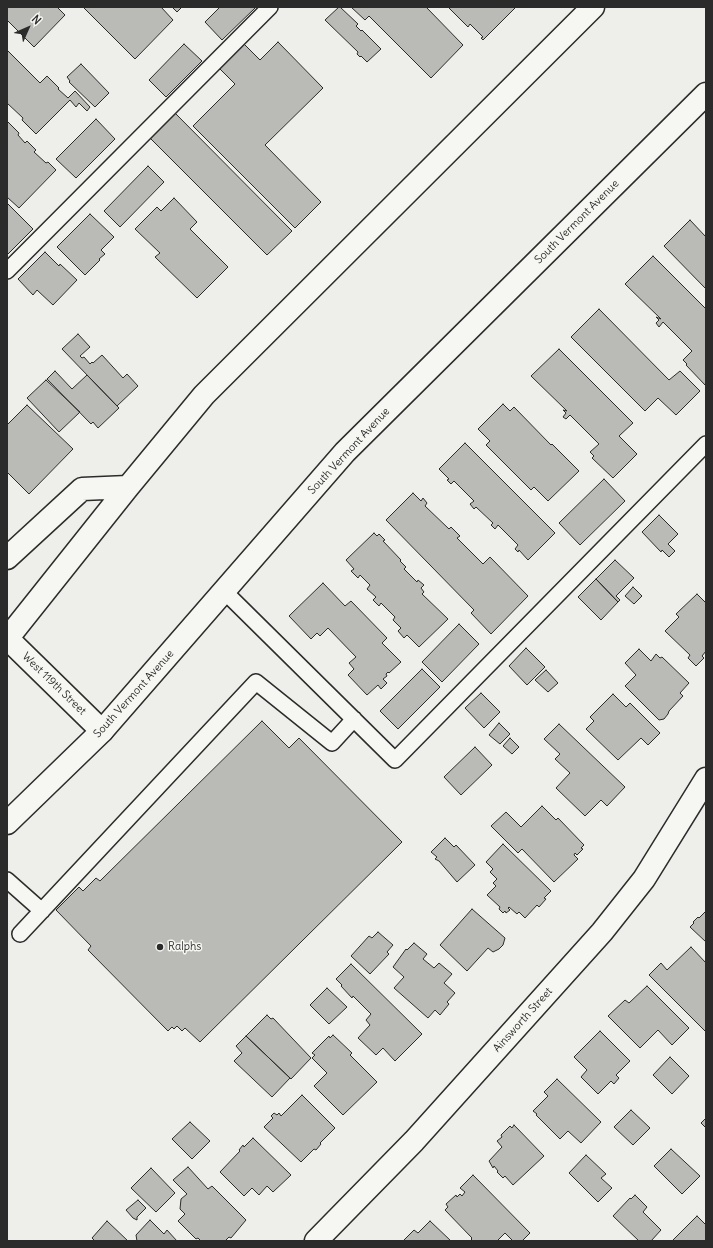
<!DOCTYPE html>
<html>
<head>
<meta charset="utf-8">
<style>
  body { margin:0 }
  #map { position:relative; width:713px; height:1248px; overflow:hidden; background:#eeeeea; font-family:Delius,sans-serif }
  canvas { display:block }
  .frame { position:absolute; inset:0; border:8px solid #2b2b2b; pointer-events:none }
  .north { position:absolute; left:8px; top:8px; width:40px; height:40px; -webkit-text-stroke:3px #f6f6f2; paint-order:stroke; rotate:45deg; font-size:11px; font-weight:700; line-height:16px; text-align:center; color:#2b2b2b }
  .north::after { content:''; display:block; margin:auto; width:14px; height:18px; background:#2b2b2b; clip-path:polygon(50% 0,100% 100%,50% 72%,0 100%) }
</style>
</head>
<body>
<div id="map">
<canvas width="713" height="1248"></canvas>
<div class="frame"></div>
<div class="north">N</div>
</div>
<script>
const ctx = document.querySelector('canvas').getContext('2d');
ctx.lineJoin = 'round';
function fillPath(path, color) {
  ctx.fillStyle = color;
  ctx.fill(path, 'evenodd');
}
function poly(rows) {
  const path = new Path2D();
  for (const r of rows) {
    path.moveTo(r[0], r[1]);
    for (let i = 2; i < r.length; i += 2) path.lineTo(r[i], r[i + 1]);
  }
  return path;
}
function trace(path, color, width, dash) {
  ctx.strokeStyle = color;
  ctx.lineWidth = width;
  ctx.lineCap = dash ? 'butt' : 'round';
  ctx.setLineDash(dash || []);
  ctx.stroke(path);
}
function write(font, color, halo, rows, align = 'center') {
  ctx.font = font + ' Delius,sans-serif';
  ctx.lineWidth = 3;
  ctx.setLineDash([]);
  ctx.textBaseline = 'middle';
  ctx.strokeStyle = halo;
  ctx.fillStyle = color;
  for (const [text, x, y, turn = 0] of rows) {
    ctx.save();
    ctx.translate(x, y);
    ctx.rotate((+turn || 0) * Math.PI / 180);
    ctx.textAlign = isNaN(turn) ? turn : align;
    if (halo) ctx.strokeText(text, 0, 0);
    ctx.fillText(text, 0, 0);
    ctx.restore();
  }
}
const building = poly([
  [7,7,57,7,65,15,34,47,7,20,7,7],
  [83,7,147,7,148,8,149,7,161,7,173,20,135,59,83,7],
  [172,7,182,7,177,12,172,7],
  [220,7,253,7,255,8,222,40,205,22,220,7],
  [339,7,340,7,358,24,356,26,361,31,362,30,381,49,367,62,361,56,360,57,357,54,358,52,325,20,339,7],
  [351,7,426,7,463,45,431,78,369,16,365,20,351,7],
  [448,7,513,7,515,8,483,40,481,38,483,37,470,24,468,27,448,7],
  [278,42,323,88,265,145,321,202,295,228,193,126,235,84,219,68,244,44,260,60,278,42],
  [184,44,202,61,166,97,149,80,184,44],
  [7,50,40,83,47,76,59,88,58,89,68,98,75,91,90,107,87,111,79,103,76,107,70,100,36,134,22,120,23,118,7,103,7,50],
  [81,64,109,93,95,107,69,82,70,81,67,77,81,64],
  [174,112,292,231,267,255,149,137,174,112],
  [96,119,115,139,76,178,56,159,96,119],
  [7,121,19,133,18,135,25,143,27,141,36,150,34,152,46,163,48,162,56,170,19,208,7,197,7,121],
  [148,166,164,182,120,227,104,211,148,166],
  [174,198,197,222,190,229,228,267,197,298,155,257,160,253,135,229,157,207,161,211,174,198],
  [7,203,33,229,7,255,7,203],
  [90,214,114,237,101,250,105,254,99,259,100,260,85,275,57,247,90,214],
  [690,220,706,237,706,289,664,246,690,220],
  [45,252,59,266,60,264,77,280,53,305,37,290,33,295,18,279,45,252],
  [653,256,706,309,706,386,686,365,687,364,683,360,692,351,663,322,659,327,656,323,659,320,656,317,661,319,625,284,653,256],
  [599,309,669,380,680,371,700,391,676,415,658,398,645,411,571,337,599,309],
  [78,334,90,347,80,356,82,358,84,357,90,364,92,362,93,363,102,355,123,378,127,374,138,386,117,406,62,349,78,334],
  [559,349,633,423,619,436,637,454,613,478,592,458,594,456,590,452,599,444,570,415,566,419,563,417,566,413,563,410,567,411,531,376,559,349],
  [55,371,72,389,87,375,119,408,98,428,93,422,91,424,47,379,55,371],
  [46,380,80,412,59,432,27,398,46,380],
  [503,404,510,411,514,407,551,445,552,444,579,471,548,501,534,487,531,490,486,445,490,441,478,429,503,404],
  [27,405,73,449,29,494,7,472,7,425,27,405],
  [465,443,555,533,528,560,519,550,518,552,515,549,518,545,498,525,495,529,491,525,493,523,476,507,474,509,470,504,474,501,454,481,451,484,447,480,449,479,439,469,465,443],
  [604,479,625,501,580,545,559,523,604,479],
  [413,493,421,501,423,498,427,503,425,506,449,529,451,527,460,536,457,538,483,564,490,557,528,596,491,634,471,613,474,610,386,520,413,493],
  [659,515,678,534,668,544,675,551,669,557,662,550,661,552,642,532,659,515],
  [374,533,377,536,379,534,385,540,383,541,401,560,400,561,406,567,404,569,417,582,418,580,424,585,421,588,424,592,422,594,448,619,419,647,407,635,404,638,398,631,401,628,393,620,395,617,381,603,379,606,373,600,376,597,367,589,370,585,360,575,358,578,351,571,354,569,346,560,374,533],
  [615,560,634,578,616,596,620,600,618,602,596,579,615,560],
  [596,579,618,602,601,620,578,597,596,579],
  [323,583,345,606,351,601,387,638,382,643,401,662,389,673,388,672,386,674,387,676,383,679,387,683,381,689,378,685,367,695,348,675,354,669,349,663,356,657,328,628,320,636,317,633,311,639,289,616,323,583],
  [633,587,642,596,634,604,625,596,633,587],
  [697,594,706,603,706,651,702,656,704,658,696,666,688,658,690,655,665,631,679,617,676,614,697,594],
  [459,624,479,644,442,682,422,662,459,624],
  [526,648,545,667,527,685,509,666,526,648],
  [639,649,651,661,656,654,660,658,662,657,689,683,680,693,683,696,669,711,668,714,664,719,659,720,625,686,636,675,625,663,639,649],
  [422,669,440,687,398,729,380,711,422,669],
  [546,670,558,683,548,692,535,680,546,670],
  [481,693,500,712,484,728,465,708,481,693],
  [613,694,626,707,630,703,660,733,648,745,641,738,618,760,586,729,594,721,590,717,613,694],
  [262,721,289,748,299,738,402,842,200,1042,185,1028,182,1031,177,1026,174,1029,172,1027,168,1031,88,950,91,946,56,910,79,887,83,891,96,878,100,881,262,721],
  [499,723,510,734,500,744,489,735,499,723],
  [559,724,625,787,607,806,601,800,585,816,556,788,570,773,555,759,560,754,544,739,559,724],
  [510,738,519,747,512,754,503,746,510,738],
  [475,747,492,765,461,795,444,777,475,747],
  [542,806,556,820,558,818,584,845,581,848,583,849,577,855,575,853,574,855,578,859,554,882,522,849,518,853,491,826,506,812,521,827,542,806],
  [445,838,454,847,456,845,475,865,457,882,439,861,435,859,437,857,431,852,445,838],
  [503,844,551,891,544,898,546,899,539,907,537,905,525,918,519,912,517,914,509,907,508,908,510,910,506,913,505,911,503,913,499,909,500,907,487,895,496,886,493,883,497,879,490,872,493,869,486,862,503,844],
  [472,909,505,938,503,945,499,949,493,952,488,948,467,971,440,945,472,909],
  [706,911,706,942,690,927,694,923,693,922,698,917,699,918,706,911],
  [378,932,393,945,387,952,389,954,370,974,351,956,369,936,372,938,378,932],
  [414,943,427,954,423,959,434,968,439,963,452,974,444,983,455,993,447,1002,449,1004,440,1015,435,1010,428,1018,394,988,404,977,393,967,406,949,407,950,414,943],
  [691,947,706,963,706,1032,649,975,661,963,667,970,691,947],
  [351,964,422,1034,395,1061,383,1048,376,1055,358,1038,370,1025,366,1020,371,1014,353,996,352,998,341,986,342,985,336,979,351,964],
  [647,986,689,1028,672,1045,658,1030,640,1048,608,1016,625,1000,629,1003,647,986],
  [327,988,347,1007,329,1024,310,1005,327,988],
  [267,1015,271,1019,273,1018,311,1058,291,1079,246,1036,267,1015],
  [600,1031,630,1061,616,1075,619,1078,614,1084,611,1081,598,1094,581,1077,587,1070,574,1057,600,1031],
  [333,1035,352,1053,350,1055,377,1082,343,1115,314,1086,327,1073,312,1058,315,1055,312,1053,329,1036,330,1038,333,1035],
  [246,1036,290,1078,272,1097,234,1061,242,1053,236,1046,246,1036],
  [670,1057,689,1076,672,1094,653,1075,670,1057],
  [557,1079,601,1122,581,1143,568,1131,560,1139,536,1115,537,1114,533,1111,548,1096,544,1092,557,1079],
  [302,1095,335,1128,320,1143,321,1144,316,1150,314,1149,301,1162,264,1127,273,1118,271,1116,274,1113,277,1115,279,1113,281,1116,302,1095],
  [631,1110,650,1128,633,1145,614,1127,631,1110],
  [706,1118,706,1128,701,1123,706,1118],
  [190,1122,210,1141,192,1159,172,1139,190,1122],
  [514,1125,544,1156,513,1185,505,1176,503,1178,497,1172,498,1171,494,1166,493,1168,489,1161,502,1147,497,1141,502,1137,501,1135,510,1126,512,1128,514,1125],
  [253,1138,291,1175,273,1192,267,1186,259,1195,252,1188,244,1196,220,1172,240,1151,239,1150,243,1145,244,1147,253,1138],
  [671,1149,700,1176,682,1194,654,1166,671,1149],
  [586,1155,606,1174,601,1178,612,1188,598,1202,569,1173,586,1155],
  [188,1167,208,1189,212,1186,246,1220,231,1238,229,1237,225,1241,199,1241,200,1240,198,1238,196,1239,178,1221,185,1214,180,1209,181,1199,187,1194,173,1180,188,1167],
  [151,1168,175,1193,156,1212,131,1188,151,1168],
  [473,1175,530,1233,522,1241,513,1241,505,1233,497,1241,473,1241,471,1239,472,1238,445,1210,448,1207,446,1204,456,1195,457,1197,460,1194,462,1196,465,1192,460,1188,473,1175],
  [635,1195,647,1207,643,1212,661,1230,651,1241,639,1241,613,1216,630,1198,631,1199,635,1195],
  [138,1200,146,1208,137,1217,137,1220,133,1218,126,1210,138,1200],
  [697,1216,706,1225,706,1241,672,1241,697,1216],
  [150,1220,164,1234,167,1230,177,1241,137,1241,136,1235,150,1220],
  [107,1221,128,1241,95,1241,92,1238,107,1221],
  [430,1221,451,1241,403,1241,414,1230,418,1233,430,1221]
]);
fillPath(building, '#babab7');
trace(building, '#2b2b2b', 1);
const lane = poly([
  [7,271,270,7],
  [224,591,395,760,706,444],
  [7,880,42,911],
  [20,934,256,682,332,743,354,719]
]);
const street = poly([
  [7,638,102,731],
  [316,1241,414,1141,602,932,644,879,706,779]
]);
const primary = poly([
  [7,558,82,489,128,487],
  [7,639,128,487,204,395,593,7],
  [7,823,102,731,345,452,706,94]
]);
trace(lane, '#2b2b2b', 18);
trace(street, '#2b2b2b', 25);
trace(primary, '#2b2b2b', 25);
trace(lane, '#f6f6f2', 15);
trace(street, '#f6f6f2', 22);
trace(primary, '#f6f6f2', 22);
for (const [x, y, r, color] of [
  [160,947,4,"#2b2b2b"]
]) {
  const dot = new Path2D();
  dot.arc(x, y, r, 0, 2 * Math.PI);
  ctx.fillStyle = color;
  ctx.fill(dot);
  trace(dot, '#f6f6f2', 1.5);
}
write('11px', '#2b2b2b', '#f6f6f2', [
  ["South Vermont Avenue",577,222,-45],
  ["South Vermont Avenue",349,451,-47],
  ["West 119th Street",54,684,44],
  ["South Vermont Avenue",134,694,-48],
  ["Ainsworth Street",523,1020,-48]
]);
write('11px', '#2b2b2b', '#f6f6f2', [
  ["Ralphs",168,947]
], 'left');
</script>
</body>
</html>
